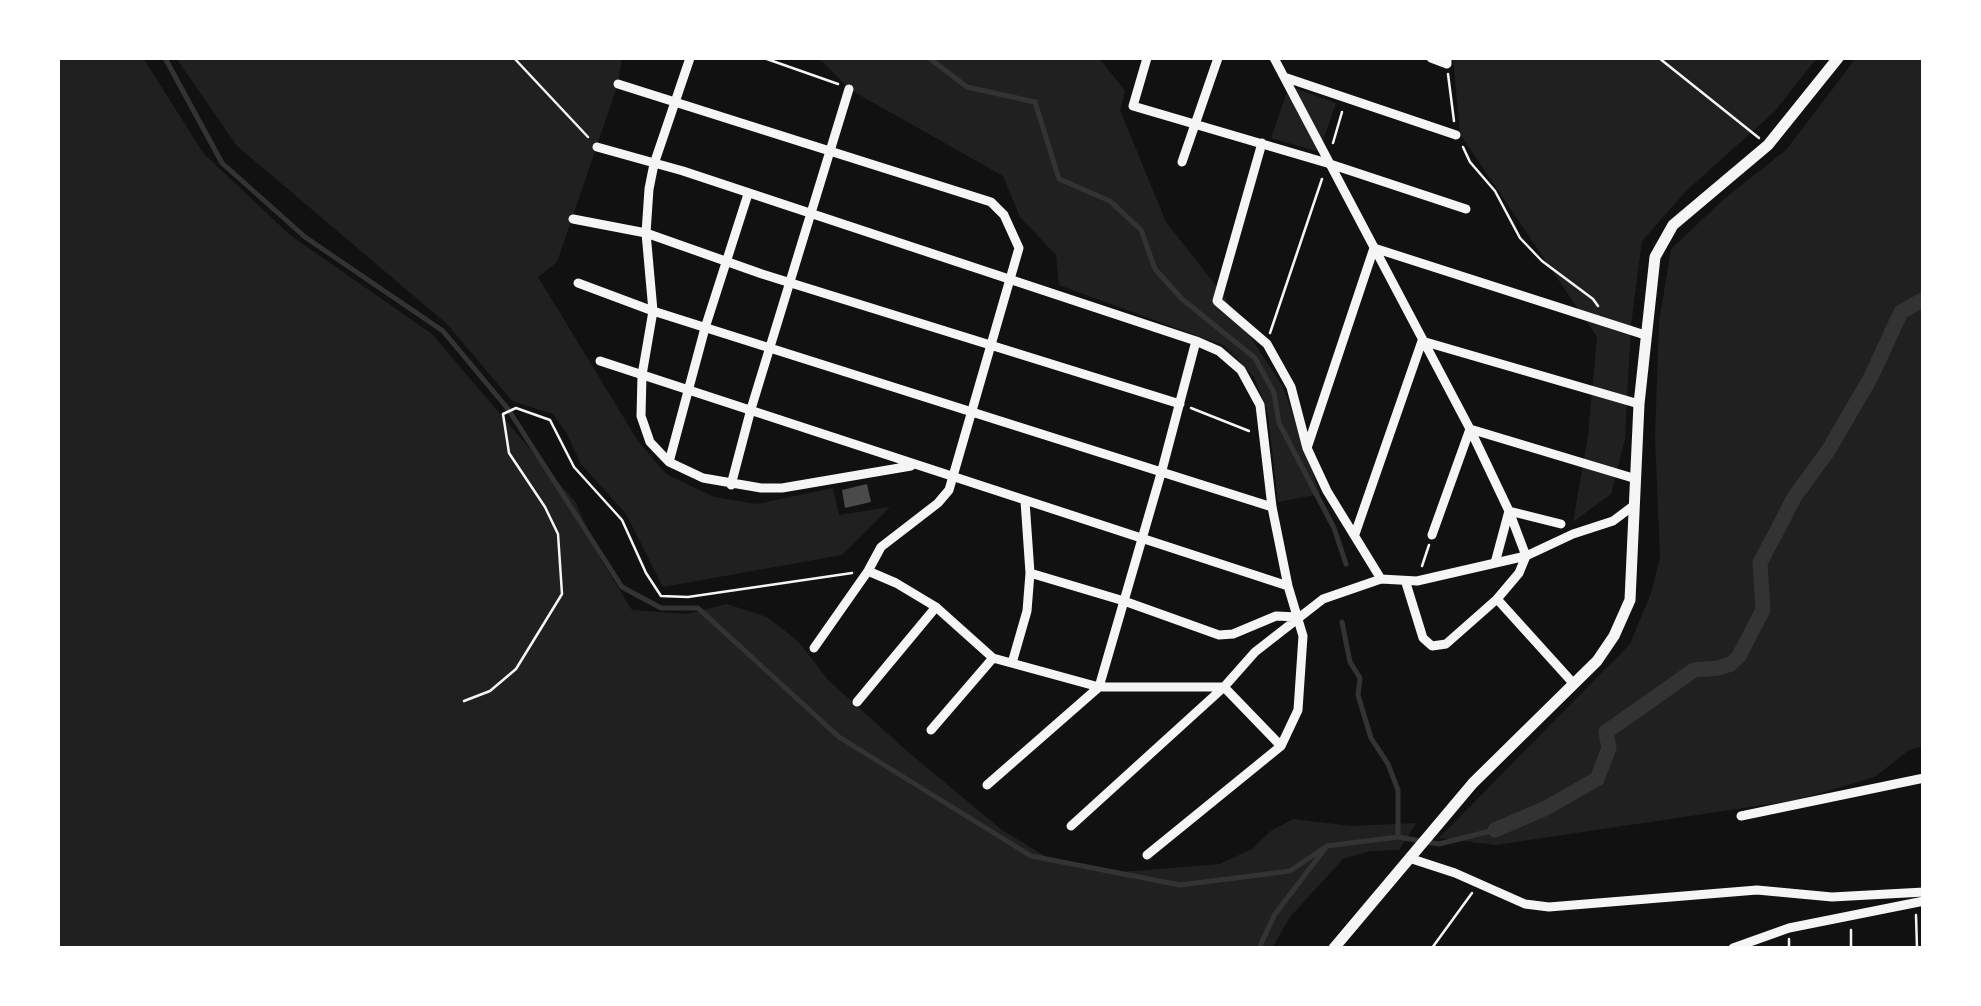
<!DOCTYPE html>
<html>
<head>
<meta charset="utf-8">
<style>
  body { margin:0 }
  #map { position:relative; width:1981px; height:1006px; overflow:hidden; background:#111; font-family:"Nunito Sans",sans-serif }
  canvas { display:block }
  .frame { position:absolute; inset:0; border:60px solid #fff; pointer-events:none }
</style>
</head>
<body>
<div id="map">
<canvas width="1981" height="1006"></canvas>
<div class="frame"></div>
</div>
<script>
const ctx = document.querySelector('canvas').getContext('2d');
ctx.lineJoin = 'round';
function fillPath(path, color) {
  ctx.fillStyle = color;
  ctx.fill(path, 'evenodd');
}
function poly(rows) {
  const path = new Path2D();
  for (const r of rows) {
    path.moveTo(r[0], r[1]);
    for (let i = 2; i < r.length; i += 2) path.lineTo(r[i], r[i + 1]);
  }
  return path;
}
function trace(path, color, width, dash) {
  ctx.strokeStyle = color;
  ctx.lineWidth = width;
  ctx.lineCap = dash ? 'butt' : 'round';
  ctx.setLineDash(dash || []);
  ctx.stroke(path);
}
fillPath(poly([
  [58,58,143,58,204,154,290,235,432,334,576,503,600,558,632,610,686,614,727,604,767,617,798,641,828,680,907,751,1002,830,1050,859,1120,872,1220,864,1252,849,1271,831,1293,819,1352,826,1416,823,1399,850,1370,851,1343,859,1290,917,1272,948,58,948],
  [176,58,622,58,618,84,557,262,538,277,638,441,666,474,714,497,757,504,833,488,839,515,890,507,842,555,663,587,626,514,581,464,566,432,553,414,512,401,447,324,237,146],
  [819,58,1099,58,1125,91,1120,110,1166,222,1222,293,1283,387,1320,494,1278,502,1268,414,1254,377,1225,346,1059,285,1056,255,1020,217,1003,176,849,89],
  [1453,58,1817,58,1774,112,1686,191,1642,241,1631,325,1625,439,1611,494,1573,522,1588,436,1597,337,1460,134],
  [1856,58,1923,58,1923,746,1909,750,1875,777,1797,800,1496,845,1439,838,1630,644,1651,593,1660,558,1655,438,1659,322,1671,249,1724,199,1786,150],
  [1289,86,1336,103,1319,152,1271,138]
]), '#202020');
trace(poly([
  [165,58,222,163,305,237,443,331,508,409,622,587,661,608,698,608,839,737,1031,856,1180,885,1290,871,1327,846],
  [929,58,967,87,1035,102,1059,179,1110,201,1141,230,1155,269,1182,299,1255,358,1274,393,1279,423,1334,528,1346,564],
  [1342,622,1350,662,1360,678,1358,695,1371,738,1388,764,1398,790,1398,836],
  [1259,948,1275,914,1327,846,1398,837,1439,844,1495,830]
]), '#333', 5);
trace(poly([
  [1495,830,1546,808,1597,779,1609,748,1606,732,1694,670,1718,668,1731,664,1739,656,1763,610,1760,563,1795,496,1828,451,1871,377,1901,312,1924,299]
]), '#333', 15);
fillPath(poly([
  [867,484,871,502,845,508,842,490]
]), '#4a4a4a');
trace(poly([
  [514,58,588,137],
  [764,58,838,84],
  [1659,58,1759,138],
  [1448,74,1454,121],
  [1333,143,1342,112],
  [1463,147,1470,162,1495,191,1520,238,1542,261,1593,299,1598,306],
  [1270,333,1322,179],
  [1191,408,1249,431],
  [1422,566,1429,545],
  [464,701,490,691,516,669,562,594,558,534,545,507,509,453,503,414,516,408,550,420,574,467,622,520,646,573,661,596,688,597,852,573],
  [1916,915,1917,948],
  [1789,939,1789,948],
  [1432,948,1472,893],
  [1851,948,1851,930]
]), '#f5f5f5', 2.5);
trace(poly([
  [690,58,654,164,649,189,646,233,653,311,642,375,641,416,650,442,669,462,703,478,761,488,782,488,911,466],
  [1147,58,1133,106,1327,163,1466,209],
  [1274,58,1470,429,1509,511,1526,556,1519,573,1497,599,1446,644,1432,646,1423,638,1406,583],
  [1431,58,1447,64,1447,58],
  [1284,77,1456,135],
  [618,84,991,202,1004,215,1019,248,949,490,938,503,881,547,868,571,814,648],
  [1262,143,1217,301,1267,344,1291,387,1307,448,1327,491,1381,579],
  [597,147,683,171,1196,341,1219,351,1241,370,1260,405,1272,507,1288,586,1303,636,1298,710,1281,746,1147,855],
  [1182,162,1218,58],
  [573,219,646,233,762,274,1180,404],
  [578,283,653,311,1272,507],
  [600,361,1288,586],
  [1307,448,1374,248,1645,335],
  [669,462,705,328,748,194],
  [731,485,751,409,849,89],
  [1355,534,1422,341,1639,404],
  [1432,535,1470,429,1633,478],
  [1495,563,1509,511,1561,524],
  [868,571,896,583,936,607,993,658,1099,687,1224,687,1281,746],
  [1030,573,1124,601,1219,635,1233,634,1276,616,1298,617],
  [1497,599,1573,683],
  [1012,663,1027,611,1030,573,1025,501],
  [857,702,936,607],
  [931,730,993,658],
  [987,785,1099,687,1162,470,1196,341],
  [1741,816,1924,778],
  [1071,826,1224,687,1255,652,1323,599,1381,579,1417,581,1526,556,1573,534,1613,521,1633,506],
  [1409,858,1455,873,1525,904,1549,907,1757,890,1832,897,1924,892],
  [1733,948,1789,928,1924,901]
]), '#f5f5f5', 9);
trace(poly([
  [1334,948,1473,783,1597,661,1614,636,1630,600,1639,404,1655,257,1673,225,1768,145,1838,58]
]), '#f5f5f5', 11);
</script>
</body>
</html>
